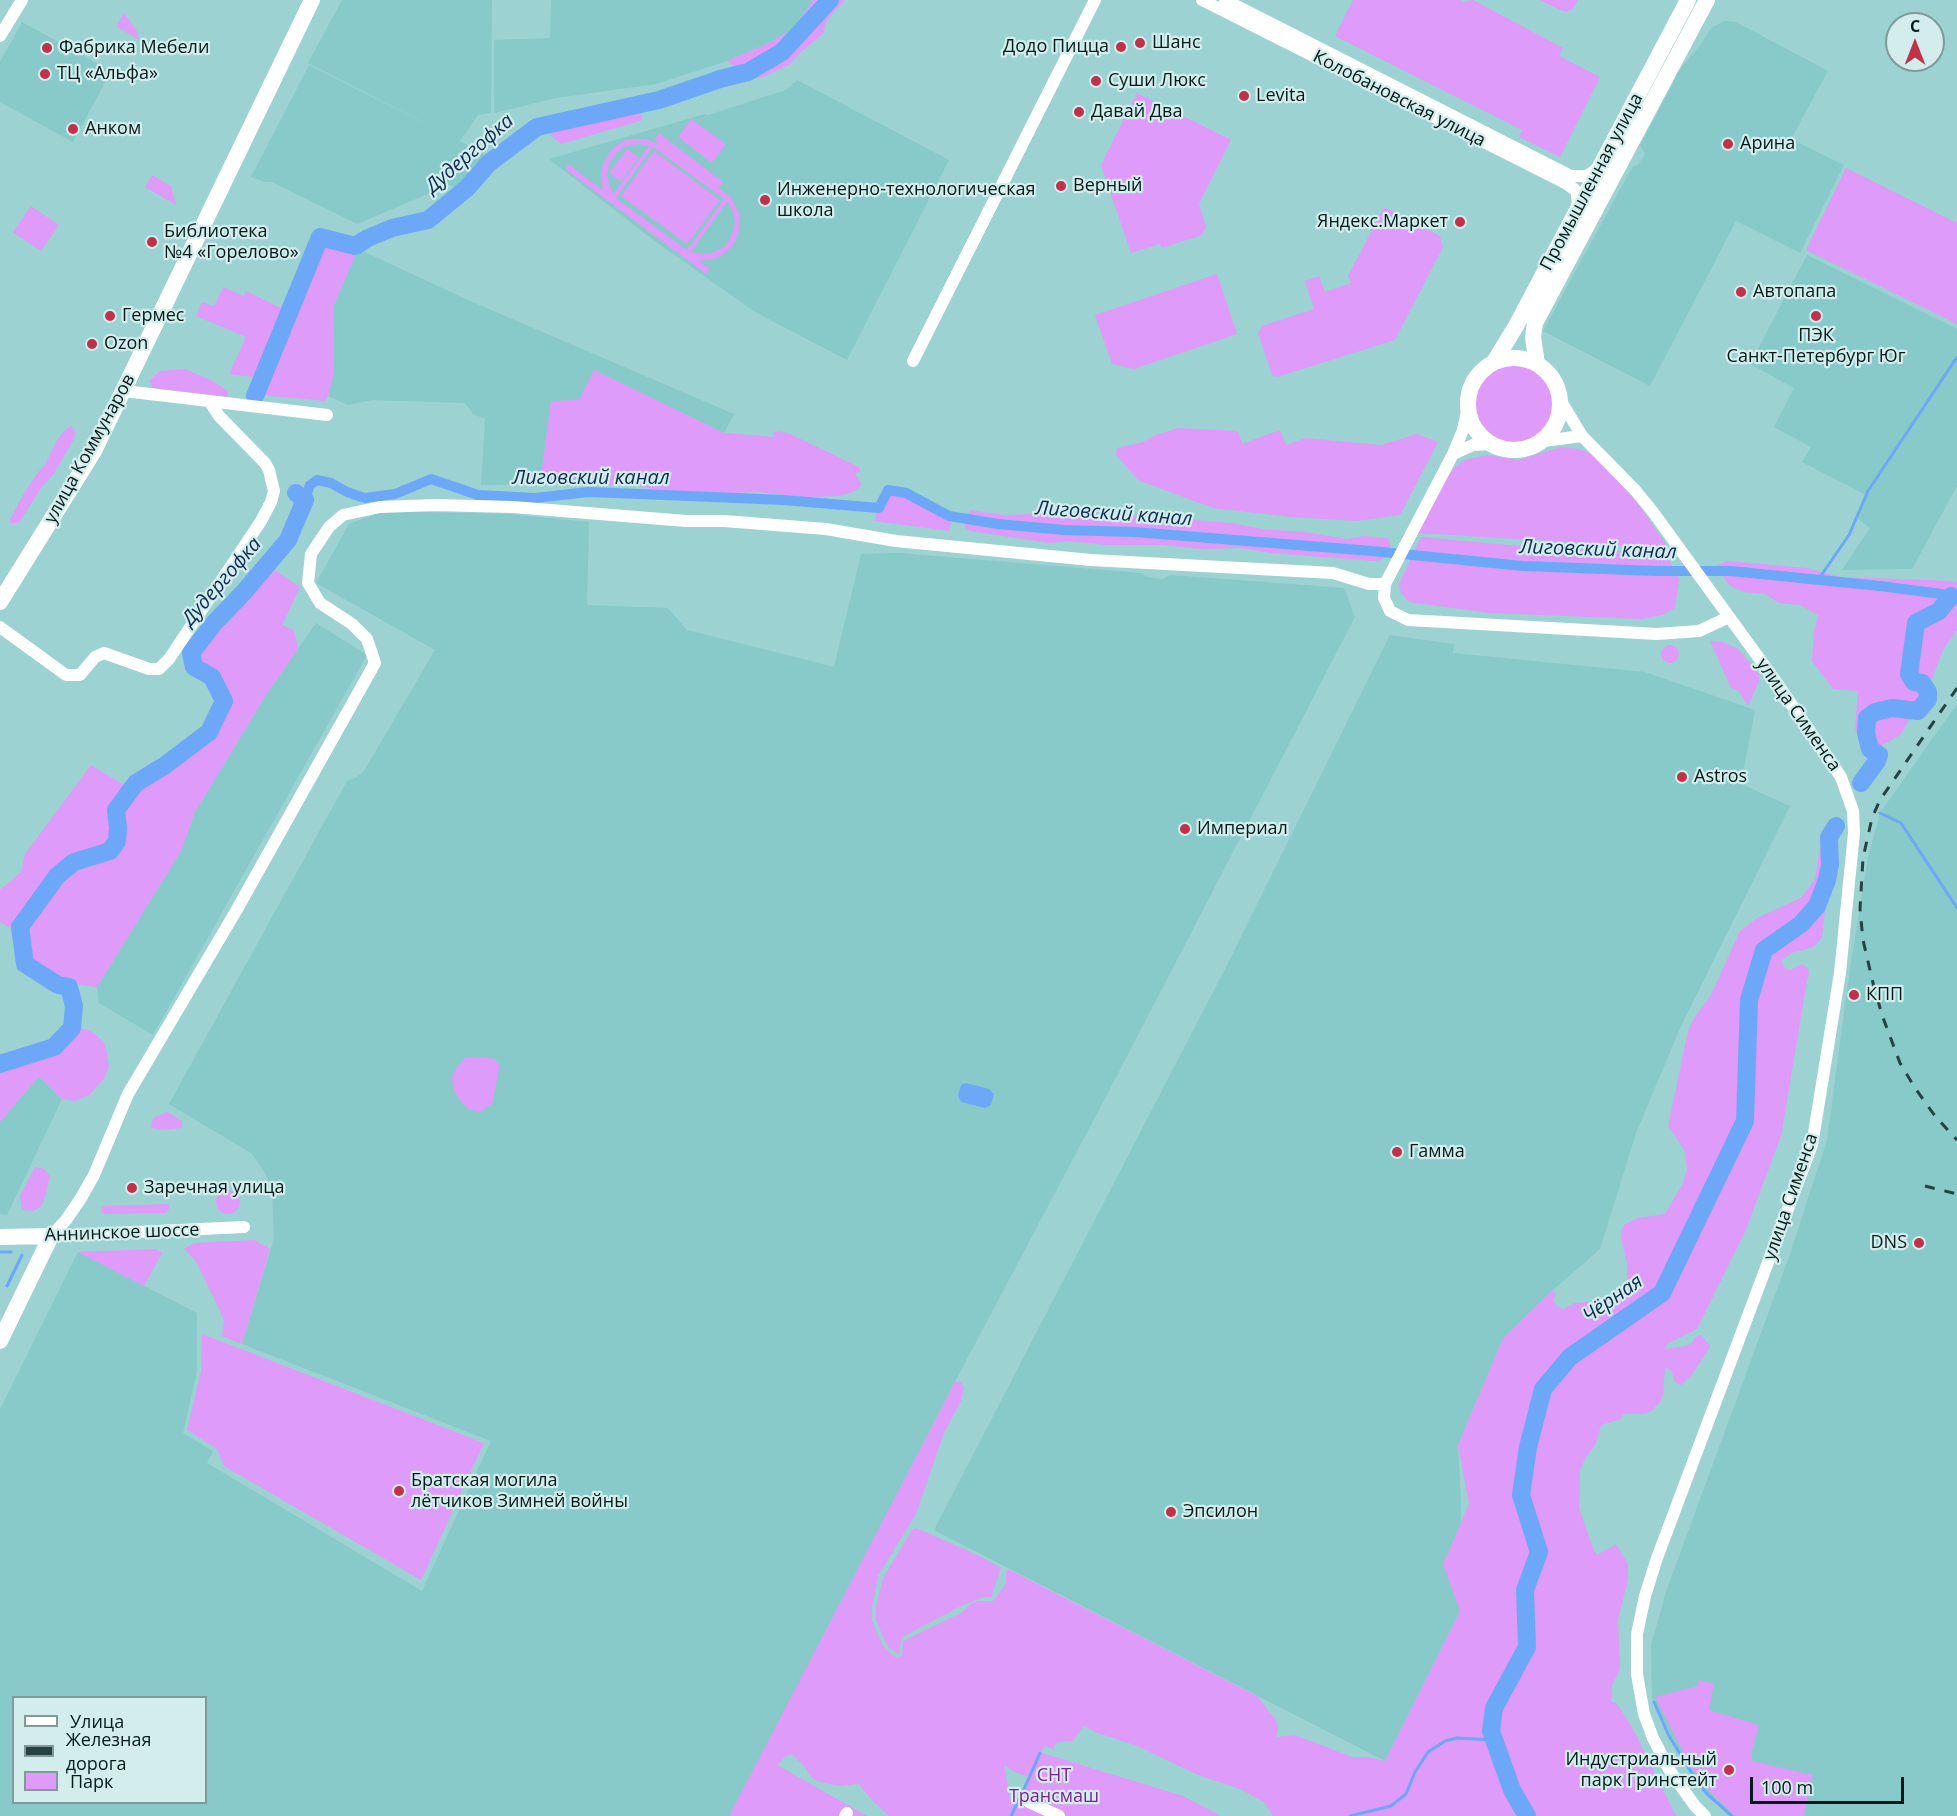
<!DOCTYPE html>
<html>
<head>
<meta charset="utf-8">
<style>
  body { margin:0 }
  #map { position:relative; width:1957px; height:1816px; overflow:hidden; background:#9cd2d2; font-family:"Open Sans",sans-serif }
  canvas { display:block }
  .legend { position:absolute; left:12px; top:1696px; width:195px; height:108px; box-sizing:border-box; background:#d3eded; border:2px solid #819999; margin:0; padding:8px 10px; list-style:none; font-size:18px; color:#051b1b }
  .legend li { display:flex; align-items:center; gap:12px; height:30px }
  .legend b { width:30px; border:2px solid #819999 }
  .north { position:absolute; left:1885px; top:12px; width:60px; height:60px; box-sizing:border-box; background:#d3eded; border:2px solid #819999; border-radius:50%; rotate:0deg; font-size:16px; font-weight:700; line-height:24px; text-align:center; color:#051b1b }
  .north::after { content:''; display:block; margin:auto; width:21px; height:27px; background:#c1314a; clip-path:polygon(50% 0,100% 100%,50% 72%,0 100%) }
  .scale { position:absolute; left:1750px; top:1777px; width:154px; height:27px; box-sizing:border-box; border:3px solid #051b1b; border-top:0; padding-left:8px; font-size:18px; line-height:21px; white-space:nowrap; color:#051b1b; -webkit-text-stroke:4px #d3eded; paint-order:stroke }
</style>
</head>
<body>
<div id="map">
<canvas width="1957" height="1816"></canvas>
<ul class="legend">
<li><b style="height:8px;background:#fff"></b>Улица</li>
<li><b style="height:8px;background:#264343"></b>Железная дорога</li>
<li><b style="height:16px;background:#de9bf9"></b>Парк</li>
</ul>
<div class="north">С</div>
<div class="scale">100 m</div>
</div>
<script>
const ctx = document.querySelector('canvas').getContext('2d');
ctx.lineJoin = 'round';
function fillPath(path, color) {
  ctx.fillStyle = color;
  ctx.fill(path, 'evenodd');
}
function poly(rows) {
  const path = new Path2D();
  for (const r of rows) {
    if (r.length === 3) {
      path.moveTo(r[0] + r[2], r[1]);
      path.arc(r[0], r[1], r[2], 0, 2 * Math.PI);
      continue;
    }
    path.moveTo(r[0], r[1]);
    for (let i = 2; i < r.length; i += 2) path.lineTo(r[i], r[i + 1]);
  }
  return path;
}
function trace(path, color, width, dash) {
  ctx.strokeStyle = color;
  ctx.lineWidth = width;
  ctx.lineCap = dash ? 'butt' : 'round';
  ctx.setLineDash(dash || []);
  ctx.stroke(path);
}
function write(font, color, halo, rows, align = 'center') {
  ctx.font = font + ' "Open Sans",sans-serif';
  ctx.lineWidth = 4.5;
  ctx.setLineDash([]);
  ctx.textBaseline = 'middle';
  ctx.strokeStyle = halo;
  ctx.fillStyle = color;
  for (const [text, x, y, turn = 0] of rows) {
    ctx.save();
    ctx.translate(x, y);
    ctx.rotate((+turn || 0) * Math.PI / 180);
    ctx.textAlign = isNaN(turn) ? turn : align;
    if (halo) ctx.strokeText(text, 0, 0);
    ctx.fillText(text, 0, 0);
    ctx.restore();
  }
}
fillPath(poly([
  [342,0,492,0,491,113,478,115,460,141,485,155,456,188,449,185,357,224,272,182,264,182,251,177,309,65,460,141,308,63],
  [551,0,813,0,795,27,773,41,727,61,656,84,556,98,494,113,494,40,550,38],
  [1724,21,1736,22,1828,71,1791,139,1844,165,1800,253,1736,221,1650,386,1543,331,1633,166,1638,165,1645,154,1640,145,1674,82,1671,80,1701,44,1711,28],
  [22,22,111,71,73,142,0,102,0,62],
  [797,80,949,160,847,360,755,312,652,239,549,159,705,114,708,115,786,90],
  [358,249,468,300,734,414,724,433,594,370,579,400,551,401,540,484,481,485,485,419,473,414,465,403,372,400,348,405,328,396,334,372,333,307],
  [1807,255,1957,329,1957,486,1912,569,1842,570,1870,528,1857,518,1866,495,1802,462,1811,447,1774,427,1794,388,1750,364],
  [384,511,509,514,589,522,587,605,668,608,687,630,834,667,861,554,899,553,1141,573,1147,577,1162,579,1171,575,1344,588,1355,617,1110,1089,958,1376,730,1816,0,1816,0,1409,78,1252,197,1313,197,1371,183,1433,213,1451,207,1463,422,1591,491,1441,242,1344,274,1238,272,1188,264,1171,251,1153,169,1104,347,781,357,777,364,771,435,650,316,583,349,524],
  [14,1698,206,1698,206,1802,14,1802],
  [316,623,367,655,153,1035,99,1003,97,987,181,851,195,812,266,695],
  [1390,635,1454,644,1453,653,1645,672,1755,710,1741,784,1790,806,1681,1026,1636,1133,1600,1249,1553,1290,1503,1338,1458,1445,1461,1502,1460,1611,1385,1761,934,1530,1227,965],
  [1957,704,1957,1816,1729,1816,1703,1790,1675,1744,1652,1697,1651,1645,1667,1589,1790,1254,1827,1140,1850,968,1868,857,1880,813],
  [39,1076,62,1099,7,1215,0,1214,0,1122]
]), '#88c9c9');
fillPath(poly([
  [813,0,845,0,827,20,823,34,801,52,789,65,763,77,750,79,727,61,773,41,795,27],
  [1353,0,1460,0,1463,2,1473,0,1563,48,1559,56,1600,77,1560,157,1519,137,1522,130,1335,36],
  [1539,0,1578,0,1573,9,1565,12],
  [124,13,137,31,139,40,116,26],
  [1137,93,1231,140,1199,204,1206,227,1202,235,1162,248,1160,244,1131,253,1101,165],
  [636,107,643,120,561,144,543,128],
  [691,119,726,144,712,163,678,137],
  [659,133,723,182,719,188,731,198,739,212,740,227,735,242,731,248,718,258,699,261,710,269,706,274,565,169,568,164,603,190,601,171,603,164,611,150,623,141,631,139,646,139,660,145,654,140],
  [638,144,649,146,613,194,607,177,609,163,618,152,624,147],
  [653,147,724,199,687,250,616,198],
  [727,202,731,207,735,221,734,228,729,241,724,247,711,253,704,254,691,252],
  [627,149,639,157,621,182,609,173],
  [654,151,720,200,687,244,621,196],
  [1846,168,1957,223,1957,324,1806,250],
  [152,175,171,186,176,205,145,187],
  [31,206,59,225,41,251,13,232],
  [1384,207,1440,236,1443,247,1395,340,1277,377,1272,375,1258,333,1262,326,1314,309,1305,281,1319,276,1325,292,1351,283,1348,276],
  [324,241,358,249,333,307,334,372,328,396,325,401,261,395],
  [1217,274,1237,334,1134,369,1112,364,1095,315],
  [223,287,244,296,246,291,289,312,261,378,229,374,246,337,196,316,202,302,214,306],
  [1514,404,39],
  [185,369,213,381,228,391,228,397,153,388,149,381,160,371],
  [594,370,724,433,773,437,774,432,780,431,790,434,859,467,860,472,855,474,862,485,855,491,841,496,805,497,758,492,705,494,657,490,639,486,540,484,551,401,579,400],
  [71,426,75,431,74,439,53,475,41,488,19,523,10,523,10,519,22,497,36,475,46,463,56,442,63,432],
  [1179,428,1238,431,1242,444,1280,430,1286,445,1306,438,1381,445,1417,434,1438,442,1400,515,1356,521,1291,517,1213,508,1138,480,1116,455,1117,448,1143,442,1156,435],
  [1561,447,1579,449,1591,454,1606,467,1640,506,1668,548,1417,533,1446,479,1456,466,1464,460,1487,455,1518,460],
  [897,486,953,512,949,531,874,521,883,494],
  [970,510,1004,515,1072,513,1170,518,1232,523,1263,529,1304,532,1347,539,1364,536,1388,538,1391,548,1382,560,1374,561,1270,553,1241,548,1203,549,1162,545,1106,545,1069,541,1050,543,970,531,964,527],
  [1421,537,1531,547,1665,553,1679,579,1675,608,1662,615,1642,619,1489,613,1409,602,1401,593,1399,584],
  [1727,561,1807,568,1840,577,1954,581,1957,583,1957,630,1943,650,1930,684,1930,700,1916,710,1900,735,1869,753,1863,750,1855,728,1858,691,1833,689,1812,661,1814,631,1818,615,1800,605,1779,603,1765,594,1744,592,1730,586,1716,566],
  [270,567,300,587,282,625,294,630,298,649,266,695,195,812,181,851,97,987,80,985,67,978,62,981,47,974,33,961,24,932,57,884,70,871,103,861,117,851,122,842,123,807,145,787,171,772,211,740,228,705,226,687,199,659,199,648,216,625,235,608],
  [1710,641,1723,642,1738,649,1759,674,1759,681,1748,706,1739,691,1731,688],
  [1670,654,9],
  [91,765,124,785,131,781,132,785,126,792,118,797,110,811,115,832,113,840,106,848,75,859,58,871,15,931,0,922,0,890,21,872,25,854],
  [1824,843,1831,844,1836,849,1835,875,1825,910,1822,937,1814,947,1791,953,1781,961,1784,967,1790,970,1802,964,1808,968,1809,974,1807,981,1781,1136,1745,1232,1697,1329,1667,1344,1665,1349,1686,1346,1692,1343,1695,1337,1701,1335,1710,1346,1707,1352,1691,1376,1681,1385,1675,1382,1671,1370,1665,1368,1663,1395,1660,1402,1650,1412,1643,1414,1623,1414,1621,1419,1601,1425,1596,1444,1586,1457,1580,1470,1579,1508,1593,1548,1597,1555,1616,1544,1628,1564,1628,1580,1618,1620,1620,1669,1612,1685,1611,1701,1617,1704,1632,1727,1676,1816,1273,1816,1264,1802,1240,1789,1198,1775,1137,1746,1095,1732,1084,1726,1073,1741,1057,1742,1053,1749,1046,1746,1039,1752,1183,1796,1221,1816,889,1816,872,1800,859,1784,839,1786,817,1781,812,1778,804,1766,792,1754,786,1756,777,1765,867,1816,729,1816,955,1382,961,1382,964,1388,961,1401,944,1433,916,1514,878,1576,872,1607,872,1621,883,1646,895,1657,902,1656,903,1641,961,1613,972,1603,979,1601,993,1601,1006,1584,1006,1572,1008,1569,1257,1696,1276,1720,1278,1728,1276,1737,1295,1735,1352,1757,1368,1757,1385,1761,1460,1611,1443,1564,1469,1504,1458,1445,1503,1338,1553,1290,1556,1295,1553,1301,1557,1306,1563,1309,1575,1303,1618,1300,1623,1296,1627,1283,1627,1263,1622,1243,1621,1230,1625,1224,1638,1218,1665,1214,1682,1185,1687,1170,1685,1151,1668,1126,1688,1031,1694,1018,1711,995,1740,931,1757,918,1801,898,1815,879,1820,848],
  [1004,1765,1013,1771,1028,1777,1016,1802,1010,1797],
  [82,1028,91,1031,103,1041,106,1048,109,1067,104,1079,88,1096,75,1101,62,1099,39,1076,0,1122,0,1067,56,1049,74,1030],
  [479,1057,495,1059,500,1066,492,1104,480,1112,468,1109,461,1102,453,1089,452,1076,457,1067,465,1058],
  [167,1112,182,1121,182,1128,164,1130,151,1128,153,1118],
  [35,1167,45,1169,50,1177,46,1193,41,1207,33,1211,22,1210,20,1196],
  [228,1202,12],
  [166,1204,169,1206,169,1210,165,1213,103,1214,101,1212,103,1206],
  [254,1240,270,1249,242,1344,222,1336,224,1321,219,1309,196,1261,184,1249,194,1243],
  [156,1249,162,1253,144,1286,78,1252],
  [202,1334,484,1443,421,1580,224,1466,217,1449,187,1430,201,1371],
  [916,1528,977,1555,1001,1568,991,1597,984,1597,963,1605,902,1637,899,1654,889,1648,885,1641,876,1620,876,1607,883,1578,912,1530],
  [1699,1680,1714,1684,1709,1710,1759,1725,1752,1750,1752,1761,1813,1775,1804,1816,1735,1816,1705,1787,1689,1764,1655,1697,1697,1686]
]), '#de9bf9');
fillPath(poly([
  [966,1083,989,1089,994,1094,991,1105,985,1108,961,1102,958,1096,961,1085]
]), '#6ca8f7');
trace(poly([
  [1818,580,1849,535,1868,491,1957,357],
  [1880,813,1901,823,1957,908],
  [0,1252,11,1252],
  [7,1286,22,1255],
  [1654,1702,1669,1736,1693,1775,1707,1794,1732,1816],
  [1021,1796,1040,1753],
  [1011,1816,1019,1799],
  [1350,1816,1391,1806,1406,1794,1415,1772,1428,1752,1445,1741,1457,1738,1494,1740]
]), '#6ca8f7', 3);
trace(poly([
  [305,500,310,485,317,480,331,483,347,492,365,498,395,494,431,479,478,495,535,498,588,492,640,494,784,500,879,508,888,490,906,493,949,516,998,524,1064,530,1135,532,1372,551,1523,566,1657,571,1731,571,1880,586,1957,596]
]), '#6ca8f7', 10);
trace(poly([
  [255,396,320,237,355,246,368,238,392,228,428,220,467,188,489,163,537,127,659,100,720,79,748,72,782,52,830,0],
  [1861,783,1877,761,1879,755,1870,749,1866,733,1867,718,1875,712,1892,708,1918,711,1928,699,1928,692,1922,683,1914,682,1909,674,1916,623,1939,611,1951,596],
  [0,1064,54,1047,72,1028,74,1006,69,987,58,985,25,964,20,927,57,876,74,862,110,851,117,841,118,828,116,810,136,783,164,766,209,732,224,701,212,677,194,667,191,653,215,622,244,592,288,540,305,500,296,493],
  [1527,1816,1512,1790,1491,1731,1494,1708,1527,1647,1525,1590,1539,1552,1521,1495,1528,1447,1543,1389,1570,1357,1662,1293,1745,1121,1749,1000,1764,950,1801,924,1817,906,1827,880,1830,865,1829,837,1836,826]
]), '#6ca8f7', 18);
trace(poly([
  [1202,0,1567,184,1574,189,1577,193,1578,208],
  [1225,0,1571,176,1587,176,1597,169],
  [0,36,22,0],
  [913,361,1095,0],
  [124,391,327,415],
  [1561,401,1582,436,1635,490,1653,512,1772,676,1841,777,1853,811,1854,833,1840,973,1812,1145,1657,1558,1645,1596,1637,1634,1637,1674,1644,1714,1653,1738,1670,1771,1695,1806,1705,1816],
  [1468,407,1463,430,1453,454,1385,584,1384,598,1390,611,1408,620,1657,634,1699,631,1729,617],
  [1543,441,1582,436],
  [1453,454,1473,445,1491,444],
  [0,627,66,675,80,675,95,657,104,653,149,669,159,669,169,659,261,521,271,502,274,491,269,470,265,463,219,416,210,402],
  [51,1236,66,1220,81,1198,94,1175,128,1094,236,911,375,663,367,639,352,624,320,603,308,583,311,554,329,527,343,515,380,507,435,505,513,507,686,521,724,521,826,529,896,541,1091,560,1333,573,1369,584,1385,584],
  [51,1236,244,1227],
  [1029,1802,1059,1816],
  [845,1816,847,1813]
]), '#fff', 12);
trace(poly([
  [1514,404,46],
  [1494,362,1516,326,1688,0],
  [1537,364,1533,337,1535,323,1707,0],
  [0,602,94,451,312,0],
  [0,1237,51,1236,0,1341]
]), '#fff', 16);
trace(poly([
  [1957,688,1880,800,1872,818,1863,858,1860,909,1863,940,1873,983,1882,1015,1900,1063,1915,1088,1935,1116,1957,1140],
  [1925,1186,1957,1194]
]), '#264343', 3, [10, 10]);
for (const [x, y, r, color] of [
  [1140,43,6,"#c1314a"],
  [1121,47,6,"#c1314a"],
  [47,48,6,"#c1314a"],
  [45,74,6,"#c1314a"],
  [1096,81,6,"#c1314a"],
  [1244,96,6,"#c1314a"],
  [1079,112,6,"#c1314a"],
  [73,129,6,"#c1314a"],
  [1728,144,6,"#c1314a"],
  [1061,186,6,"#c1314a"],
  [765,200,6,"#c1314a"],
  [1460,222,6,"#c1314a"],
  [152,242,6,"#c1314a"],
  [1741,292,6,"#c1314a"],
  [110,316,6,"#c1314a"],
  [1816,316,6,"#c1314a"],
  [92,344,6,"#c1314a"],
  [1682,777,6,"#c1314a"],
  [1185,829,6,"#c1314a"],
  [1854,995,6,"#c1314a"],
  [1397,1152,6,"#c1314a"],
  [132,1188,6,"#c1314a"],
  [1919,1243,6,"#c1314a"],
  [399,1491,6,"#c1314a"],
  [1171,1512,6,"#c1314a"],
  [1729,1770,6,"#c1314a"]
]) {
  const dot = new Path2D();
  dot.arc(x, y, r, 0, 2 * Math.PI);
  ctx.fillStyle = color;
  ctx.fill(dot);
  trace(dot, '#d3eded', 2);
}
write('18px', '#051b1b', '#d3eded', [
  ["Шанс",1152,43],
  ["Додо Пицца",1109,47,"right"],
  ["Фабрика Мебели",59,48],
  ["ТЦ «Альфа»",57,74],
  ["Суши Люкс",1108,81],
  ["Levita",1256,96],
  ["Давай Два",1091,112],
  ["Анком",85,129],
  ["Арина",1740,144],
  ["Верный",1073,186],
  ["Инженерно-технологическая",777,190],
  ["школа",777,211],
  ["Яндекс.Маркет",1448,222,"right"],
  ["Библиотека",164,232],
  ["№4 «Горелово»",164,253],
  ["Автопапа",1753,292],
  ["Гермес",122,316],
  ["ПЭК",1816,336,"center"],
  ["Санкт-Петербург Юг",1816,357,"center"],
  ["Ozon",104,344],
  ["Astros",1694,777],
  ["Империал",1197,829],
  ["КПП",1866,995],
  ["Гамма",1409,1152],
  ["Заречная улица",144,1188],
  ["DNS",1907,1243,"right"],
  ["Братская могила",411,1481],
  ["лётчиков Зимней войны",411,1502],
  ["Эпсилон",1183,1512],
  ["Индустриальный",1717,1760,"right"],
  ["парк Гринстейт",1717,1781,"right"]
], 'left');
write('18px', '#051b1b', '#d3eded', [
  ["Колобановская улица",1399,99,27],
  ["Промышленная улица",1592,182,-62],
  ["улица Коммунаров",90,449,-61],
  ["улица Сименса",1798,715,55],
  ["улица Сименса",1791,1197,-71],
  ["Аннинское шоссе",122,1233,-2]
]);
write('18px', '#7e1f9d', '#d3eded', [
  ["СНТ",1054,1776],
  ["Трансмаш",1054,1797]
]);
write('italic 20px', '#0e2c52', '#d3eded', [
  ["Дудергофка",470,154,-41],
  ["Лиговский канал",591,478],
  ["Лиговский канал",1114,514,4],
  ["Лиговский канал",1598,550,2],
  ["Дудергофка",222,582,-49],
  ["Чёрная",1613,1299,-35]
]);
</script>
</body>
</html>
